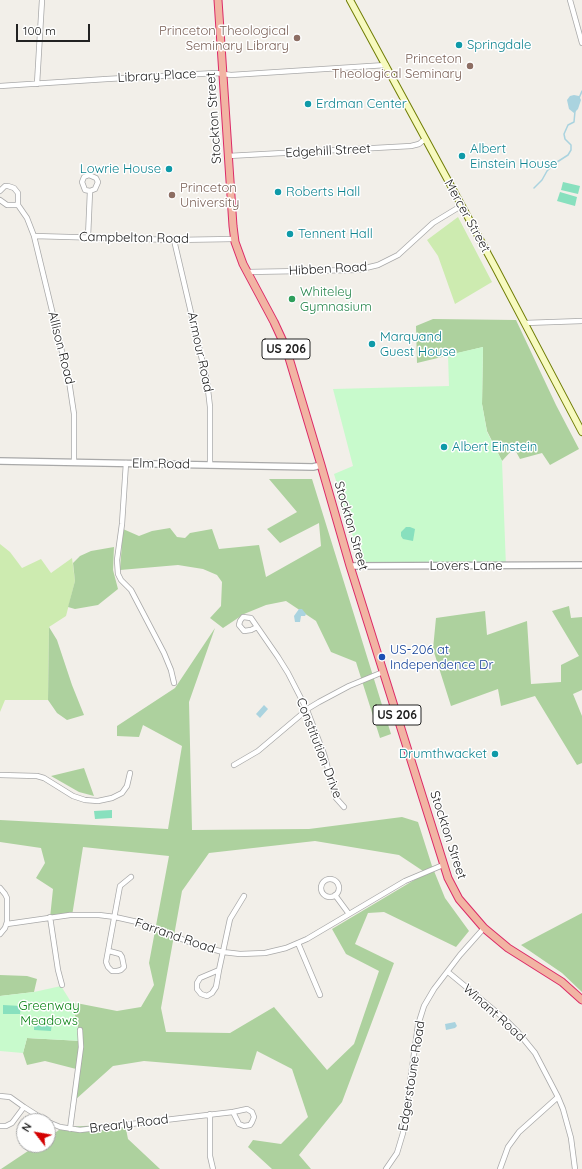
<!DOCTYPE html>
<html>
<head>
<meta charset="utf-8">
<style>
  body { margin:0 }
  #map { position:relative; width:582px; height:1169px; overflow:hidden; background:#f2efe9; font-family:Quicksand,sans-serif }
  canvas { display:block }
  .north { position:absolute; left:16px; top:1113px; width:40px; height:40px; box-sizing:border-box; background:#fff; border:1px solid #a7a7a7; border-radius:50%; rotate:301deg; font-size:11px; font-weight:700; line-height:16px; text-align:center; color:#222 }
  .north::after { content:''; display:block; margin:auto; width:14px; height:18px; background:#d40000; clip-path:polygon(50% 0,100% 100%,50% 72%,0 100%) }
  .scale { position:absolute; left:16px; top:24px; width:74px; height:18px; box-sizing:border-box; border:2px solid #222; border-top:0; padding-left:5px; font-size:12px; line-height:14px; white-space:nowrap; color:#222; -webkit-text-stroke:3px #fff; paint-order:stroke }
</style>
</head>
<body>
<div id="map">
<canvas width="582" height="1169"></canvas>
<div class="north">N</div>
<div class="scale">100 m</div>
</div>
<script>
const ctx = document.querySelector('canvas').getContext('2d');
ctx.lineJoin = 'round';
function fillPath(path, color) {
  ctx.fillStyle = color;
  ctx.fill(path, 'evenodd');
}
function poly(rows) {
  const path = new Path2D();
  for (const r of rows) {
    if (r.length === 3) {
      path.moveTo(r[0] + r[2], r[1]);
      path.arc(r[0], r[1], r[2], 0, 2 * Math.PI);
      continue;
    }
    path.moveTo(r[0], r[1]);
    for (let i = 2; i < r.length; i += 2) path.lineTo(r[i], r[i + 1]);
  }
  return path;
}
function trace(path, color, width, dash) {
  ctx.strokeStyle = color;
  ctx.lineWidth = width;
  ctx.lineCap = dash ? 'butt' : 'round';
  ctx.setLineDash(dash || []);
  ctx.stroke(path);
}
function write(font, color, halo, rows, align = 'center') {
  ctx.font = font + ' Quicksand,sans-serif';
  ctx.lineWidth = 3;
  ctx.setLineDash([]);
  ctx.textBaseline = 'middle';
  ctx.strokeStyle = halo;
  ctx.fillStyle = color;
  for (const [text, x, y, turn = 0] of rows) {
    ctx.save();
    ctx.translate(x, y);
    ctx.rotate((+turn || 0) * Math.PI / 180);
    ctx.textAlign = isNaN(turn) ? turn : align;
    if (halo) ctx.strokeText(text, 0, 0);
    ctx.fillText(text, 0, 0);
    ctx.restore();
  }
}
fillPath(poly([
  [458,217,492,282,455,304,438,256,427,240],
  [0,544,10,552,22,568,41,559,51,573,72,558,75,581,66,616,49,627,48,700,5,700,0,712]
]), '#cdebb0');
fillPath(poly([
  [433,319,516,320,556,405,579,449,550,465,542,453,520,459,514,448,502,461,487,431,482,404,483,347,417,363,416,326],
  [269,479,312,479,391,734,380,738,356,662,331,652,316,621,286,601,266,605,244,614,223,628,210,618,221,606,222,582,217,575,203,569,178,565,120,570,123,529,139,536,152,531,170,528,177,537,185,538,190,533,212,529,219,549,259,545,266,577,321,546,319,523,280,543,267,529,297,512],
  [114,547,113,570,118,589,98,605,75,609,68,607,75,581,73,563,80,556,91,551],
  [569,606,571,618,582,617,582,690,573,694,582,716,582,763,577,765,535,696,501,706,498,689,451,706,433,649,436,618,485,611,487,635,527,621,531,684,561,682,561,665,579,656,552,611],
  [49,627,57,640,72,685,84,715,67,720,57,713,48,700],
  [215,628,189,702,192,830,309,829,402,817,418,822,432,866,445,898,469,931,456,947,384,912,368,913,355,944,394,963,342,1102,299,1155,311,1169,272,1169,248,1147,253,1140,281,1144,308,1117,292,1069,257,1051,251,1070,144,1061,113,1066,75,1100,80,1070,45,1061,27,1065,23,1053,27,1038,82,1041,71,1002,117,1011,141,1007,154,985,149,963,169,856,83,847,72,916,50,918,53,889,36,878,45,863,41,848,0,842,0,820,168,829,182,746,143,725,139,737,117,736,117,726,175,688],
  [315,841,399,855,426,873,332,929,346,954,379,971,354,1044,327,1070,274,1007,230,1033,166,1032,161,1008,182,891,209,853],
  [84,768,94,796,79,792,51,776],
  [582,913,582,992,562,973,521,945],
  [0,975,27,976,37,979,34,992,0,996],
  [125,1124,128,1139,160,1169,1,1169,37,1145,48,1145,48,1138,63,1127]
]), '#add19e');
fillPath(poly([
  [483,347,482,404,487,432,502,461,506,567,362,566,334,474,353,466,333,389,449,386,448,355],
  [61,986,71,1002,82,1041,27,1038,23,1053,0,1051,0,996,34,992]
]), '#c8facc');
fillPath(poly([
  [563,182,580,186,578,194,561,190],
  [560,192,577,197,575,206,557,201],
  [406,527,410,527,415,529,413,541,403,539,401,536,401,532],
  [112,810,112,818,95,819,94,811],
  [3,1005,21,1006,20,1014,3,1014],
  [34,1021,52,1022,51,1031,34,1030]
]), '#88e0be');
fillPath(poly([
  [574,95,579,96,581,100,578,109,574,113,569,109,567,100,570,96],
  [299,609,302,609,306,614,305,616,301,616,300,622,295,622,294,616],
  [264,705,268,709,260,718,256,714],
  [455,1022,457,1026,455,1028,446,1030,445,1024]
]), '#aad3df');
trace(poly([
  [579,98,582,91],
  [534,188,542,180,547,171,554,164,568,155,571,150,571,145,565,139,564,134,568,125,574,122,575,111]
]), '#aad3df', 1.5);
const minor = poly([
  [570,0,582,43],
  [37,84,42,0],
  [0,86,107,79,216,73,231,75,386,65],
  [228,156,411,146,419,144,425,139],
  [0,191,5,186,8,186,14,188,18,193,18,205,7,205,0,200],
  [18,205,27,218,34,236,69,381,74,414,74,462],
  [34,236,174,240,234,239],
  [88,237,90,191,95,189,98,182,96,178,89,175,84,177,82,182,85,190,90,191],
  [174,240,207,381,210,407,210,465],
  [247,272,357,270,378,265,398,255,433,223,461,206],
  [525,323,582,321],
  [126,463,122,524,117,560,118,574,121,580,131,590,164,653,171,670,174,683],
  [257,627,251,630,244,631,239,625,240,621,243,617,251,618,278,657,288,673,307,710,324,754,336,798,344,807],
  [234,765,258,751,309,708,319,702,349,686,383,672],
  [0,775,37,776,44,778,73,796,85,800,98,801,112,798,122,793,127,786,130,773],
  [330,888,9],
  [0,888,5,894,7,898,7,922,5,928,0,934],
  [335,895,349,914],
  [50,917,58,970,62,985],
  [7,924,70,915,99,915,115,917,142,923,194,944,223,952,240,954,265,953,286,948,307,939,405,881,443,865],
  [298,943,320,995],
  [109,951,120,954,122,957,124,967,121,970,117,971,112,971,108,967,106,962,120,886,131,877],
  [219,970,216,987,212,993,207,996,201,994,197,989,197,983,200,978,219,970,230,919,244,896],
  [448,972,506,1020,517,1031,535,1053,558,1097,563,1109,571,1138,575,1169],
  [0,1096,10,1097,24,1107,12,1123,6,1126,0,1126],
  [24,1107,46,1121],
  [210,1114,210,1156,213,1169],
  [48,1122,60,1127,80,1130,233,1112,239,1124,244,1126,250,1125,252,1122,254,1117,252,1112,247,1109,233,1112],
  [70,1129,81,1047,80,1030],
  [386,1169,397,1153,403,1133,418,1025,424,1006,434,989,460,955,484,928],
  [500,1169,508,1147,519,1132,558,1097]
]);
const tertiary = poly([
  [0,461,313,467,321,465],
  [350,566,582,565]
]);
const secondary = poly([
  [350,0,495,267,582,432]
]);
const trunk = poly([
  [218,0,233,226,235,242,243,264,274,322,286,348,321,465,350,566,448,878,459,899,484,928,508,948,562,982,582,1000]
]);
trace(minor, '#a9a9a9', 6);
trace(tertiary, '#a9a9a9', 8);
trace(secondary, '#707d05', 8);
trace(trunk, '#dc2a67', 9);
trace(minor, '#fff', 4.5);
trace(tertiary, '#fff', 5.5);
trace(secondary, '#f7fabf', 6);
trace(trunk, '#f2b4a3', 7);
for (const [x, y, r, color] of [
  [297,38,4,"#8d6e63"],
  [459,45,4,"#0f9aa8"],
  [470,66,4,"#8d6e63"],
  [308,104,4,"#0f9aa8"],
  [462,156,4,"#0f9aa8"],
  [169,169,4,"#0f9aa8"],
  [278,192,4,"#0f9aa8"],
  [172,195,4,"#8d6e63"],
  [290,234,4,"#0f9aa8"],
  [292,299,4,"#2e9e5b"],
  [372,344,4,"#0f9aa8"],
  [444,447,4,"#0f9aa8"],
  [382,657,4,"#1a4fb4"],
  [495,754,4,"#0f9aa8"]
]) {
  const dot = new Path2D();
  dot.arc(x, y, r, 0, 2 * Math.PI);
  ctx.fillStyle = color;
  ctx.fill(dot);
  trace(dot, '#fff', 1.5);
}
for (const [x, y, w] of [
  [286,349,48],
  [397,715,48]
]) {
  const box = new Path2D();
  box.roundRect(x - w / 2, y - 10, w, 20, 3);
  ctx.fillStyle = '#fff';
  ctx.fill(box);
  trace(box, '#222', 1);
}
write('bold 12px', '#222', null, [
  ["US 206",286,349],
  ["US 206",397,715]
]);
write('13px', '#785e54', '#fff', [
  ["Princeton Theological",289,31],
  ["Seminary Library",289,46],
  ["Princeton",462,59],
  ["Theological Seminary",462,74],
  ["Princeton",180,188,"left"],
  ["University",180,203,"left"]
], 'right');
write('13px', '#0d838f', '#fff', [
  ["Springdale",467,45],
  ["Erdman Center",316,104],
  ["Albert",470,149],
  ["Einstein House",470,164],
  ["Lowrie House",161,169,"right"],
  ["Roberts Hall",286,192],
  ["Tennent Hall",298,234],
  ["Marquand",380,337],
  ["Guest House",380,352],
  ["Albert Einstein",452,447],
  ["Drumthwacket",487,754,"right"]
], 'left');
write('13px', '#222', '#fff', [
  ["Library Place",157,76,-3],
  ["Stockton Street",214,118,-94],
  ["Edgehill Street",328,151,-3],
  ["Mercer Street",467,216,61],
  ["Campbelton Road",134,238,1],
  ["Hibben Road",328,269,-3],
  ["Allison Road",61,348,76],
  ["Armour Road",200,352,78],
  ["Elm Road",161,464,1],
  ["Stockton Street",351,526,74],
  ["Lovers Lane",466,566],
  ["Constitution Drive",319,748,69],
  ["Stockton Street",448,835,72],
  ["Farrand Road",175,936,19],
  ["Winant Road",494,1013,42],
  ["Edgerstoune Road",412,1076,-81],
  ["Brearly Road",129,1124,-7]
]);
write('13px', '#27864d', '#fff', [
  ["Whiteley",300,292],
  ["Gymnasium",300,307]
], 'left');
write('13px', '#164399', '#fff', [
  ["US-206 at",390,650],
  ["Independence Dr",390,665]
], 'left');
write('13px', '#0c8416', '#fff', [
  ["Greenway",49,1006],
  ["Meadows",49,1021]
]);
</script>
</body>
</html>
